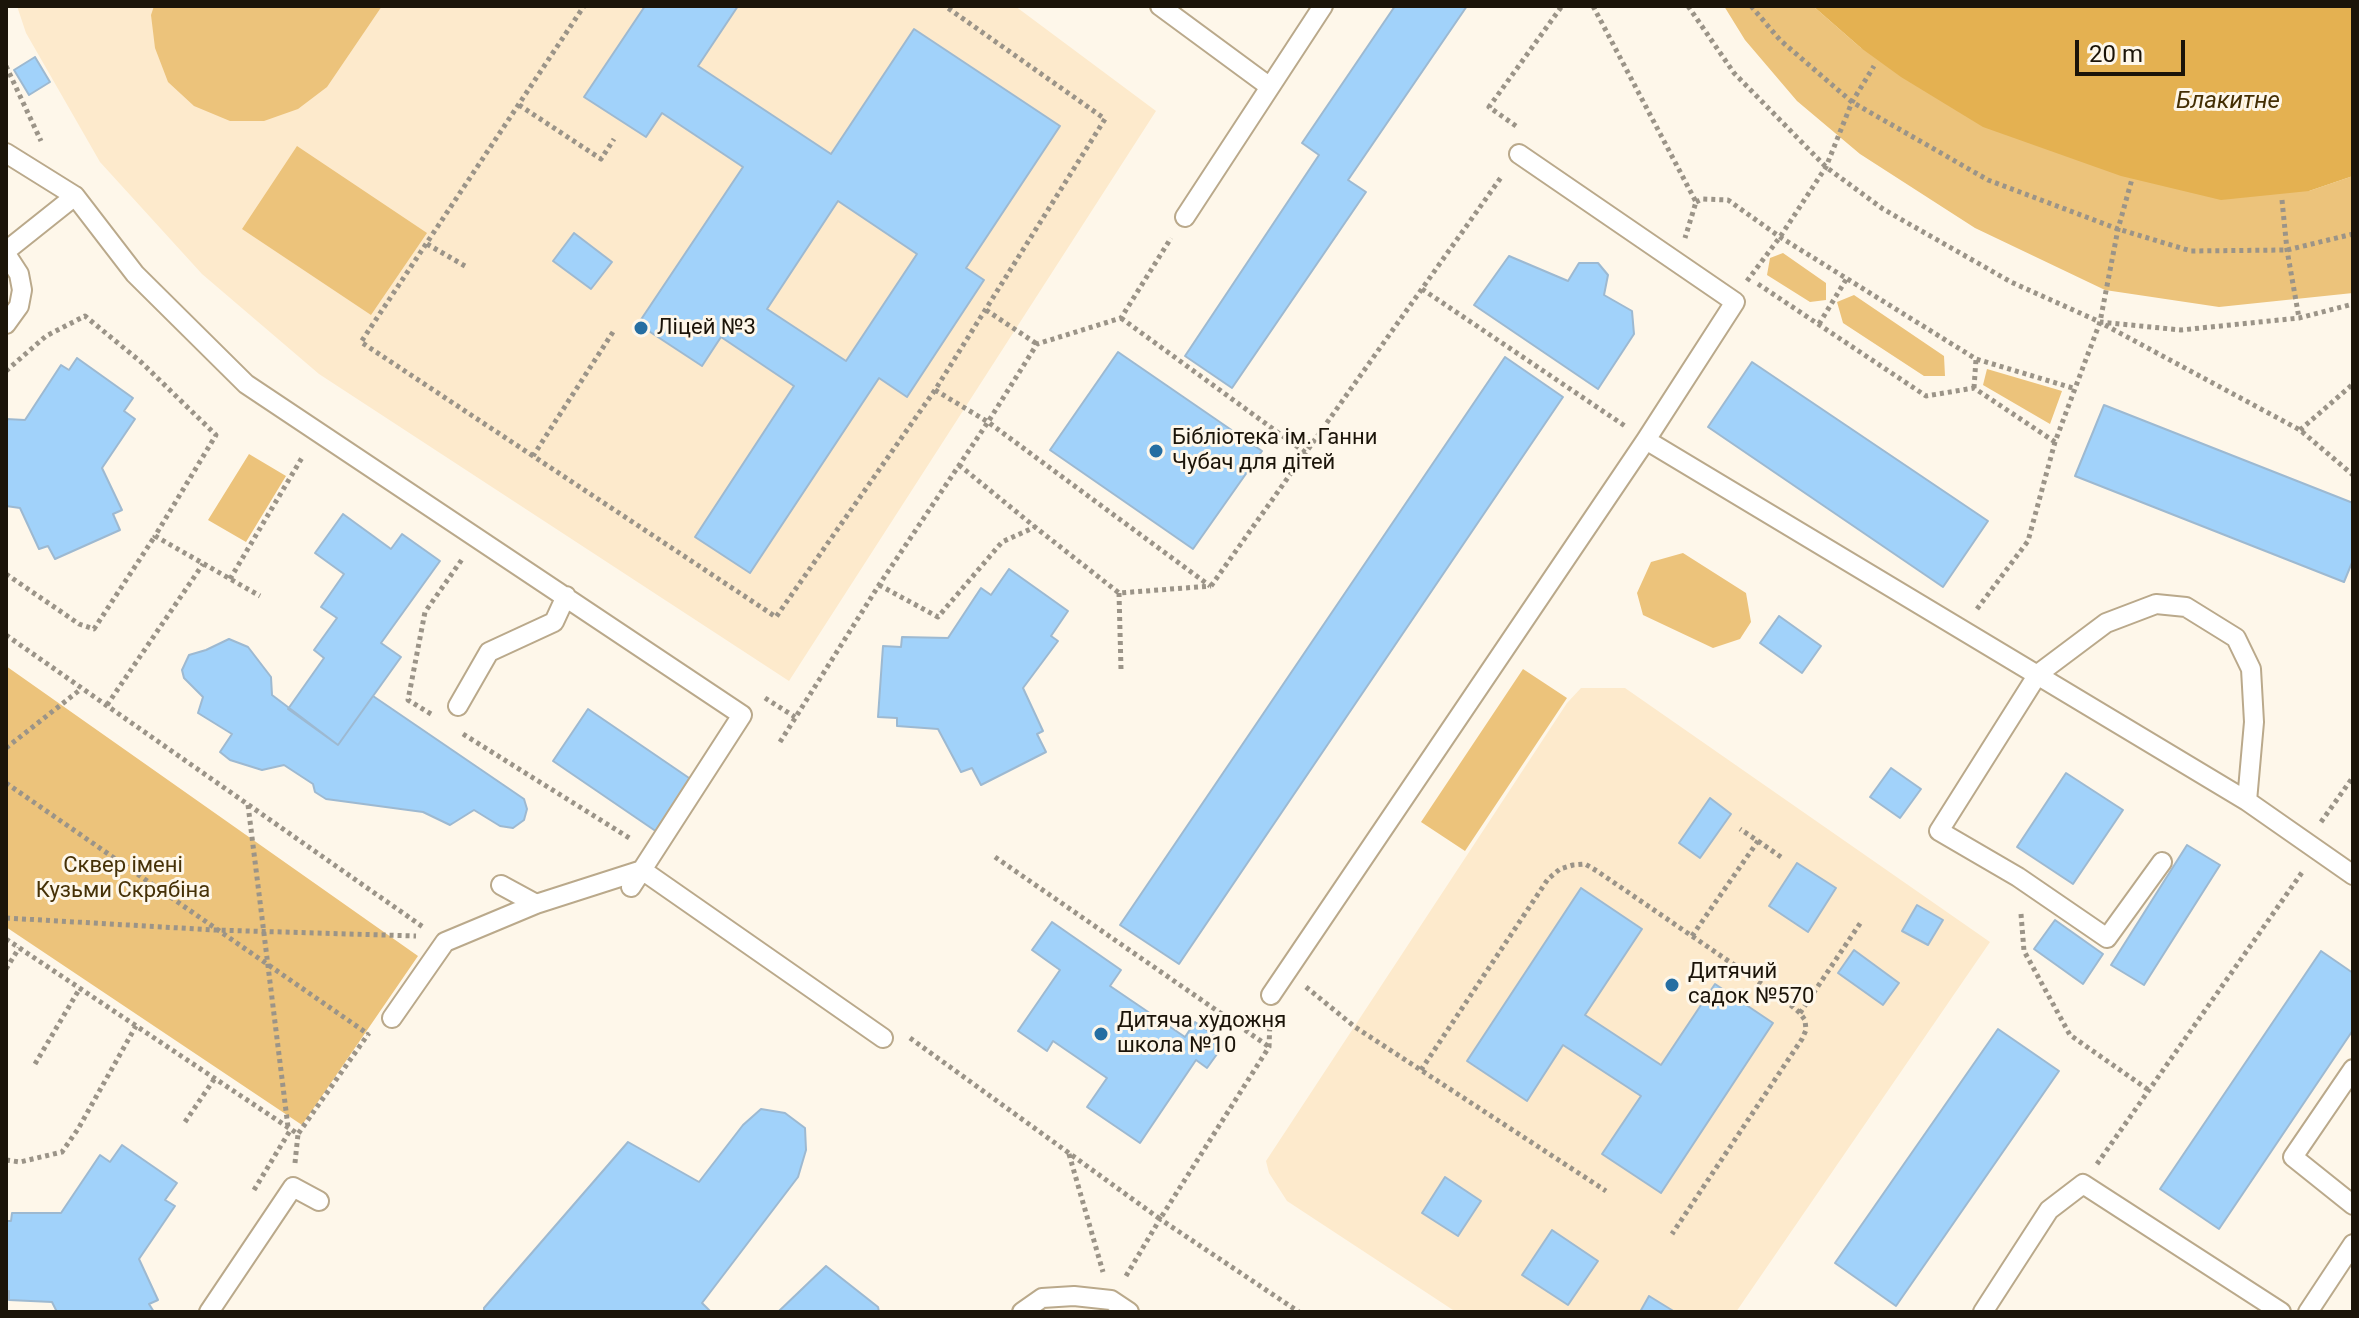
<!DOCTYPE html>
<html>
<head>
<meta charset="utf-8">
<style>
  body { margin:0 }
  #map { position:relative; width:2359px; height:1318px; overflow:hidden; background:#fef7ea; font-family:Roboto,sans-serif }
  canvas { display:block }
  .frame { position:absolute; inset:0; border:8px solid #1b1409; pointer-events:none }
  .scale { position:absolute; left:2075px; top:40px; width:110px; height:36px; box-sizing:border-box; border:4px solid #1b1409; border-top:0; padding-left:10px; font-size:24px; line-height:28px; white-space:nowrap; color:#1b1409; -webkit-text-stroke:6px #fef7ea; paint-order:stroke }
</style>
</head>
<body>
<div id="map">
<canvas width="2359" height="1318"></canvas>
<div class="frame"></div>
<div class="scale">20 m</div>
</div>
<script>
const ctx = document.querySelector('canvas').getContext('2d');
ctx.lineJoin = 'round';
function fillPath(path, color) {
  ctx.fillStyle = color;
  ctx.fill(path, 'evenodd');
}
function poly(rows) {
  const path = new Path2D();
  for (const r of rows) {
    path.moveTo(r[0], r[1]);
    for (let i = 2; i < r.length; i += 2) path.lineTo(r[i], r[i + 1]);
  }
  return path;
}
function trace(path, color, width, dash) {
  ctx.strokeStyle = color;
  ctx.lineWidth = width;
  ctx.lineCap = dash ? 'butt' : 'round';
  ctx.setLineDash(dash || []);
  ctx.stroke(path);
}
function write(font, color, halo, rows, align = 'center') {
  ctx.font = font + ' Roboto,sans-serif';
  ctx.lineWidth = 6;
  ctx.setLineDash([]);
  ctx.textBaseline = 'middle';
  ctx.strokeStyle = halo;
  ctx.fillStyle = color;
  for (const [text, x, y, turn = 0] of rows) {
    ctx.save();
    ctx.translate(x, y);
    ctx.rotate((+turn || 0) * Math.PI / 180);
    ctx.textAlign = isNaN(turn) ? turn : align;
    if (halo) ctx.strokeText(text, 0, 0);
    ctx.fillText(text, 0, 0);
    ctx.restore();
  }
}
fillPath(poly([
  [17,6,1015,6,1156,111,789,681,319,374,202,274,100,162,26,33],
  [1581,688,1625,688,1990,942,1736,1312,1456,1312,1287,1201,1269,1173,1266,1161,1567,703]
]), '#fdeacc');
fillPath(poly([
  [154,6,382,6,327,87,298,109,264,121,230,121,194,106,168,82,155,48,151,15],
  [1724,6,1813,6,1861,48,2309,191,2353,176,2353,293,2219,307,2105,290,1975,228,1860,154,1797,101,1745,40],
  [297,146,427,233,371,315,242,229],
  [1783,253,1826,283,1826,300,1810,302,1767,275,1770,258],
  [1854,295,1944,356,1945,376,1924,376,1843,323,1837,302],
  [1987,369,2062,391,2050,424,1983,385],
  [249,454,286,476,246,542,208,520],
  [1683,553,1746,593,1751,622,1740,639,1713,648,1643,615,1637,593,1651,562],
  [6,666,418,956,302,1125,6,927],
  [1523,669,1567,698,1465,851,1421,822]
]), '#ecc37b');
fillPath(poly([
  [1813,6,2353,6,2353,176,2309,191,2221,200,2121,176,1983,127,1901,77,1861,48]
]), '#e4b151');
const building = poly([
  [645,6,738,6,698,66,831,154,914,29,1060,126,966,268,984,280,907,397,879,378,750,573,695,537,794,386,721,337,702,366,638,324,743,167,662,113,646,137,584,97,645,6],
  [838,201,917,254,846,361,767,309,838,201],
  [1395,6,1467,6,1348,180,1366,192,1232,388,1185,356,1319,155,1302,143,1395,6],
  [35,57,50,82,29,95,14,70,35,57],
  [574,233,612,262,591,289,553,261,574,233],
  [1509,256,1568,281,1579,263,1598,263,1608,275,1604,295,1632,311,1634,334,1598,389,1474,305,1509,256],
  [1118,352,1262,451,1193,549,1050,450,1118,352],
  [1505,357,1563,397,1179,964,1120,925,1505,357],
  [77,358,133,398,124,411,135,419,102,468,122,510,113,514,120,530,55,559,48,546,39,549,20,508,6,506,6,419,25,420,61,365,69,370,77,358],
  [1752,362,1988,521,1943,587,1708,427,1752,362],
  [2104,405,2353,503,2353,560,2344,582,2075,476,2104,405],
  [343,514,391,549,402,534,440,561,381,643,401,657,338,745,288,709,324,658,314,650,337,618,321,607,344,574,315,553,343,514],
  [1009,569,1068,611,1051,636,1058,641,1023,688,1043,731,1037,734,1046,752,981,785,972,768,961,772,938,729,897,726,897,718,878,717,883,646,901,647,902,637,948,638,981,588,991,595,1009,569],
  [1779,616,1821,646,1802,673,1760,643,1779,616],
  [229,639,248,647,271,677,272,695,338,745,373,696,524,799,527,809,524,820,513,828,500,826,474,810,450,825,423,812,326,799,315,792,313,784,284,765,262,770,230,760,220,752,232,734,198,713,203,697,184,678,182,670,189,655,206,650,229,639],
  [588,709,692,780,657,832,553,761,588,709],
  [1891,768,1921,789,1900,818,1870,797,1891,768],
  [2066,773,2123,810,2073,884,2017,847,2066,773],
  [1710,798,1731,814,1700,858,1679,843,1710,798],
  [2187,845,2220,865,2144,985,2111,965,2187,845],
  [1797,863,1836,888,1808,932,1769,906,1797,863],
  [1581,888,1642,929,1585,1015,1661,1065,1715,984,1773,1023,1661,1193,1602,1154,1641,1096,1563,1045,1527,1101,1467,1061,1581,888],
  [1917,905,1943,920,1928,945,1902,931,1917,905],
  [2055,920,2103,954,2083,984,2034,949,2055,920],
  [1052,922,1121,970,1110,986,1185,1037,1195,1022,1225,1043,1207,1068,1196,1060,1140,1143,1087,1107,1107,1078,1053,1041,1047,1051,1018,1031,1060,970,1032,950,1052,922],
  [1854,950,1899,983,1883,1005,1838,973,1854,950],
  [2321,951,2353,973,2353,1030,2219,1229,2160,1189,2321,951],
  [1998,1029,2059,1071,1896,1306,1835,1263,1998,1029],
  [761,1109,785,1113,805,1128,806,1150,798,1177,702,1303,711,1312,484,1312,484,1308,628,1142,699,1182,743,1125,761,1109],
  [122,1145,177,1183,165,1200,175,1206,139,1259,158,1300,149,1304,154,1312,57,1312,52,1302,9,1300,9,1291,6,1291,6,1221,11,1221,12,1213,61,1213,100,1155,110,1162,122,1145],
  [1445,1177,1481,1201,1458,1236,1422,1213,1445,1177],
  [1552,1230,1598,1261,1568,1305,1522,1275,1552,1230],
  [826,1266,878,1307,879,1312,778,1312,826,1266],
  [1649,1296,1675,1312,1640,1312,1649,1296]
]);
fillPath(building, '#a1d2fa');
trace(building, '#9db9d1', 2);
const service = poly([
  [1160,6,1270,87],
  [6,153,75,196,135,274,246,384,742,715,631,887],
  [1185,217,1323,6],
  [6,251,75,196],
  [6,254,19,274,22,290,19,306,6,324],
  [1646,440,2247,801,2353,875],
  [458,706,489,652,554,622,566,596],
  [2162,862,2107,938,2018,877,1939,831,2038,674,2106,623,2156,604,2186,607,2236,638,2251,669,2254,722,2247,801],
  [501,885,536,904],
  [1271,995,1646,440,1735,302,1519,154],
  [392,1018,445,942,536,904,642,870,883,1038],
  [2353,1069,2293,1157,2353,1205],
  [209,1312,293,1187,319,1201],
  [1022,1312,1042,1298,1074,1296,1111,1300,1129,1312],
  [1983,1312,2049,1210,2083,1184,2281,1312],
  [2308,1312,2353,1244]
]);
trace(service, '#baa98b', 22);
trace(poly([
  [1593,6,1696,202,1685,238],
  [1688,6,1734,73,1826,167,1883,209,2011,282,2100,322,2181,330,2299,318,2353,304],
  [1751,6,1780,40,1852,102,1988,180,2118,229,2191,251,2287,250,2353,234],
  [6,66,41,141],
  [519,105,601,159,614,139],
  [1516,126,1489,107,1562,6],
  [2282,200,2287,250,2299,318],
  [1696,202,1702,199,1728,200,1780,237,1976,359,2076,389],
  [427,244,465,266],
  [1747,281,1780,237,1826,167,1852,102,1874,66],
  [1758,284,1926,396,1974,388,2055,442],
  [1422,289,1625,426],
  [986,310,1037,344],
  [1121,318,1306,453],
  [1819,324,1847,278],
  [2105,325,2300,430,2353,475],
  [613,332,533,456,776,617,935,390,1105,119,945,6],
  [6,371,46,336,85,316,141,362,216,435,155,536,260,596],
  [1974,388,1976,359],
  [935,390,988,422,1210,586],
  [2300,430,2353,384],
  [533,456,361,342,584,6],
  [959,465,1035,527],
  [6,574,79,624,94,629,155,536],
  [230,579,303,456],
  [879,585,938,617,1002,542,1035,527,1119,593,1211,586],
  [1211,586,1502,176],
  [1119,593,1121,669],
  [1977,609,2028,541,2055,442,2100,322,2118,229,2132,179],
  [6,635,423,927],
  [765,698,795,717],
  [107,705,203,564],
  [431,714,408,700,425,612,463,558],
  [463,734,631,839],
  [780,742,879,585,988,422,1037,344,1121,318,1171,238],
  [6,748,81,689],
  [6,783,368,1034],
  [248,805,288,1127],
  [2321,822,2353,777],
  [1758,841,1781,857],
  [995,857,1268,1046],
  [2021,914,2024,951,2070,1035,2150,1091],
  [6,918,215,930,416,936],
  [1692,936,1758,841,1740,829],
  [6,939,298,1134,369,1033],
  [6,969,19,948],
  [1306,987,1355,1027,1606,1191],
  [1800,1013,1861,922],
  [910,1038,1160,1219,1269,1047,1270,1020],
  [35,1064,80,988],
  [1421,1070,1548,879,1560,869,1573,865,1585,864,1597,871,1781,997,1800,1013,1805,1020,1806,1030,1802,1039,1672,1234],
  [185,1122,215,1078],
  [1069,1154,1103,1272],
  [6,1160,20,1162,62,1152,78,1129,136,1026],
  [295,1163,298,1134],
  [2097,1164,2303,871],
  [254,1190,291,1129],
  [1126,1276,1160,1219,1299,1312]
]), '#9b9488', 5, [4, 4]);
trace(service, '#fff', 18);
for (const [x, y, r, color] of [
  [641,328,8,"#256ea2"],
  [1156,451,8,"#256ea2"],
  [1672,985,8,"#256ea2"],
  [1101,1034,8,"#256ea2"]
]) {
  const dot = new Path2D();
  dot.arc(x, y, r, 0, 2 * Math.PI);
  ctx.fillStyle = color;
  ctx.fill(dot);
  trace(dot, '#fef7ea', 3);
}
write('22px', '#1b1409', '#fef7ea', [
  ["Ліцей №3",657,328],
  ["Бібліотека ім. Ганни",1172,438],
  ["Чубач для дітей",1172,463],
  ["Дитячий",1688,972],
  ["садок №570",1688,997],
  ["Дитяча художня",1117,1021],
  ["школа №10",1117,1046]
], 'left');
write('22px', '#463107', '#fef7ea', [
  ["Сквер імені",123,866],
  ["Кузьми Скрябіна",123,891]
]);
write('italic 24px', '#442f04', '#fef7ea', [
  ["Блакитне",2228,102]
]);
</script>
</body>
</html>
